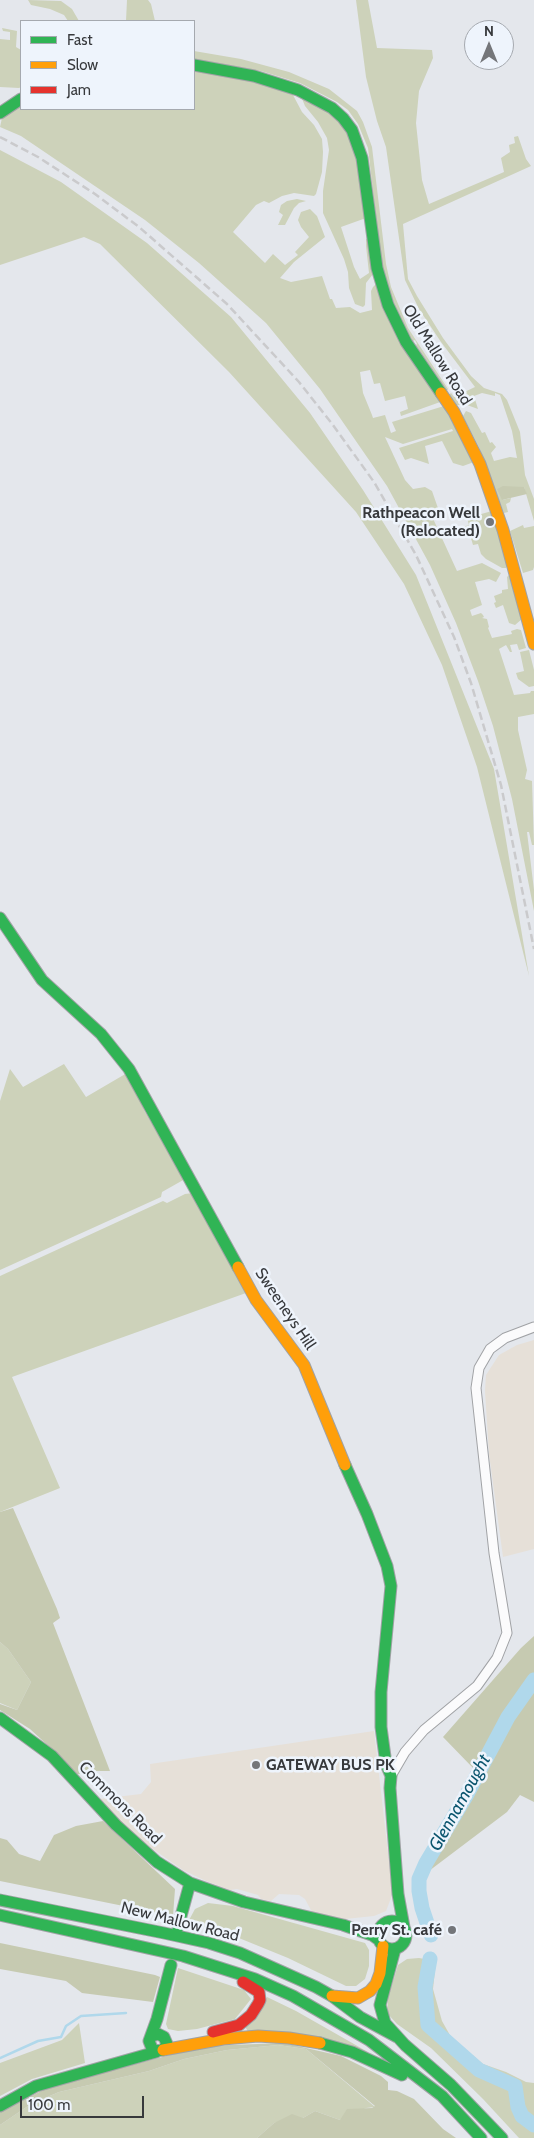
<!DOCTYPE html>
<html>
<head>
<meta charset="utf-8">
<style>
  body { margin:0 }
  #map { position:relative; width:534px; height:2138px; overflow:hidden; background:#e4e7ec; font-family:Cabin,sans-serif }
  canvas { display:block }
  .legend { position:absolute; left:20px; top:20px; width:175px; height:90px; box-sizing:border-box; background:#eef4fc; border:1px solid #a5a9af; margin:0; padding:6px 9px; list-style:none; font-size:15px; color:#37393c }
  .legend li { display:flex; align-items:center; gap:10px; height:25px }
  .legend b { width:25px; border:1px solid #a5a9af }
  .north { position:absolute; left:464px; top:20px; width:50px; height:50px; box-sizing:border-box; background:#eef4fc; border:1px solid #a5a9af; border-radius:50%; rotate:0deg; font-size:14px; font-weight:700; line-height:20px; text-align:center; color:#37393c }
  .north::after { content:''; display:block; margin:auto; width:18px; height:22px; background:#74767a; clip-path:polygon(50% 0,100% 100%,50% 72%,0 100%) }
  .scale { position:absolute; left:20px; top:2096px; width:124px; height:22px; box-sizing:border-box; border:2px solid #37393c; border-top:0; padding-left:6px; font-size:15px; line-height:18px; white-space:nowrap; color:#37393c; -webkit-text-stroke:4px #eef4fc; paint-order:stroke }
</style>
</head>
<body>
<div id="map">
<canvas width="534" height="2138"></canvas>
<ul class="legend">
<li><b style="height:6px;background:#30b455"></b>Fast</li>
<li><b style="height:6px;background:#ff9f0a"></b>Slow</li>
<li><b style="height:6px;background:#e5322d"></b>Jam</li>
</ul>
<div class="north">N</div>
<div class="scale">100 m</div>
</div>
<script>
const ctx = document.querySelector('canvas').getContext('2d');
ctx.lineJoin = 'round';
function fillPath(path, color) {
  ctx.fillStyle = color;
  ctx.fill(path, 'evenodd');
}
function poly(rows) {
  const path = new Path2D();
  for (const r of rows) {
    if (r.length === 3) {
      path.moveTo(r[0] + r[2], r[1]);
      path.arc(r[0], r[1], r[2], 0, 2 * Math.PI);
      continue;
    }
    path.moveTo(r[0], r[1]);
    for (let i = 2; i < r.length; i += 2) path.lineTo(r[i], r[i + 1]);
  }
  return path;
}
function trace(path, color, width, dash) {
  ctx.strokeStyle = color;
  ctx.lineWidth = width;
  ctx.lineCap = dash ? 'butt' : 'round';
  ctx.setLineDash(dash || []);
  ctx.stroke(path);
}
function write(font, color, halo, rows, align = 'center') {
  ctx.font = font + ' Cabin,sans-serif';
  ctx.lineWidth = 5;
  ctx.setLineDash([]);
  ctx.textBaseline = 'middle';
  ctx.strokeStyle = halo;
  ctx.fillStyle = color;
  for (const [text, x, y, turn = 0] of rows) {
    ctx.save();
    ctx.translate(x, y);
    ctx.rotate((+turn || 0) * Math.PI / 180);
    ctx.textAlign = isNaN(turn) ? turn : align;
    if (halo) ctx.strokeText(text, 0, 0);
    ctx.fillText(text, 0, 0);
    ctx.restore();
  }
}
fillPath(poly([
  [534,1340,534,1549,503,1557,489,1454,485,1391,486,1375,499,1355,517,1345],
  [374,1731,392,1888,391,1898,386,1911,374,1916,345,1919,312,1912,305,1899,299,1895,279,1894,271,1901,261,1899,258,1895,237,1889,230,1890,206,1881,183,1870,140,1840,118,1821,99,1799,141,1794,151,1782,150,1764]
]), '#e6e0d8');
fillPath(poly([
  [28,0,61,1,72,9,79,21,68,21,64,15,50,9,31,5],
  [127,0,148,0,151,4,155,21,126,21],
  [356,0,368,0,377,48,432,50,433,58,419,91,416,123,422,180,429,204,504,172,501,158,510,152,509,145,515,143,514,137,518,136,526,159,531,166,403,224,408,279,417,296,443,338,471,376,484,388,502,394,507,400,520,432,525,475,534,499,534,521,524,487,519,488,502,500,511,498,510,502,506,504,508,512,504,513,479,447,463,416,466,411,471,413,482,433,485,432,490,443,492,442,496,447,491,453,494,461,510,457,517,458,512,431,500,395,495,393,495,396,482,393,474,396,478,409,467,405,456,405,449,395,451,393,454,397,475,387,441,342,419,309,405,280,386,147,377,121,366,77],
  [2,28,17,31,16,47,21,50,21,87,19,88,0,87,0,39,10,40,10,32,3,31],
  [194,51,241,59,289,72,329,89,357,111,363,122,372,147,386,264,391,287,408,328,448,389,447,391,416,345,417,344,415,340,413,341,407,332,396,309,386,280,381,259,368,148,358,124,348,110,337,102,300,83,261,71,194,59],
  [194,69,252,79,293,95,302,112,314,125,322,139,323,152,322,172,316,194,314,196,294,193,282,196,269,203,264,201,256,205,233,232,265,263,273,254,285,265,298,255,295,252,309,237,301,227,298,220,301,212,310,209,317,216,325,237,294,262,280,278,291,282,322,276,330,299,332,299,336,308,350,307,360,313,372,310,371,291,373,287,376,284,443,401,401,416,400,412,408,409,405,396,385,401,380,383,374,384,370,370,360,372,363,393,372,415,373,418,385,415,391,433,396,431,392,422,444,406,474,462,463,466,453,463,442,441,425,446,429,464,411,458,405,460,399,448,453,431,452,429,403,444,385,437,405,480,413,489,425,487,432,491,439,511,430,508,430,512,457,571,482,563,501,573,496,582,489,579,475,582,482,605,470,610,472,616,481,613,483,615,484,617,482,618,487,619,489,627,488,628,492,638,512,634,511,631,517,629,521,630,526,648,519,650,517,644,510,645,512,652,510,652,506,645,499,649,514,695,530,693,531,691,534,691,534,714,518,717,518,730,527,770,525,779,532,781,534,845,532,845,529,832,527,832,534,890,534,911,512,799,493,726,478,681,456,623,430,565,387,486,320,389,266,323,199,263,145,220,21,136,0,127,2,118,21,103,21,109,194,109],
  [301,96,330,112,346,130,356,151,366,218,341,227,354,267,360,279,369,273,366,246,366,239,368,239,373,274,366,283,365,305,363,307,355,304,349,288,348,272,344,259,323,213,323,191,329,150,327,138,318,122,305,106],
  [0,150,61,182,147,243,231,317,310,413,363,490,416,575,494,769,529,976,477,767,442,665,404,584,356,512,229,372,100,244,84,237,0,265],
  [297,199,306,201,299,203,294,208,285,225,278,225,283,215,279,212,281,205,287,201],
  [492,511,508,565,506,568,502,568,486,559,481,554,478,544,473,545,470,535,466,537,463,527,469,525,467,518],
  [523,525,524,528,534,526,534,567,533,570,523,573,510,531],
  [509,575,522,619,515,625,509,623,503,605,496,608,494,603,496,602,494,596,502,593,502,590,508,589,507,577],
  [529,650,534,670,534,686,529,687,518,679,516,673,524,671,520,652],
  [64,1064,86,1097,127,1073,145,1112,185,1179,162,1192,161,1197,0,1270,0,1101,10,1069,23,1087],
  [193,1193,246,1293,12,1377,60,1488,0,1512,0,1276,163,1201,167,1203,185,1194],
  [0,1642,8,1649,31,1682,17,1710,0,1703],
  [208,1903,233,1906,365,1943,369,1950,369,1966,365,1979,356,1986,346,1986,288,1958,234,1936,188,1922,195,1909],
  [419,1958,436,1961,433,1989,442,2021,451,2037,483,2064,506,2072,526,2082,534,2083,534,2138,519,2138,483,2099,431,2048,397,2024,387,2013,388,1998,398,1965,407,1959],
  [178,1968,244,1990,251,1999,235,2019,197,2029,178,2031,168,2029,166,2024],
  [267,1997,296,2011,368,2052,249,2033,244,2025],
  [79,2023,85,2063,32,2079,0,2096,0,2063,62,2040],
  [278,2045,306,2049,375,2107,366,2108,340,2120,315,2111,303,2118,274,2123,257,2138,0,2138,0,2125,31,2104,59,2092,149,2071,184,2059,227,2050]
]), '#cdd2ba');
fillPath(poly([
  [503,486,524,487,527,494,502,500,497,489],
  [13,1508,57,1609,60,1618,53,1623,110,1771,88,1771,76,1775,54,1751,30,1729,0,1710,0,1704,17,1710,31,1682,8,1649,0,1642,0,1512],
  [534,1636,534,1802,520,1795,507,1812,417,1880,461,1805,473,1768,443,1737,521,1648],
  [103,1821,175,1889,173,1916,0,1881,0,1838,7,1840,19,1854,40,1861,54,1835,76,1826],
  [0,1943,155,1975,160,1977,153,2002,82,1993,66,1981,0,1969],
  [284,2043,341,2056,381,2076,388,2082,388,2090,397,2091,414,2099,443,2129,456,2138,257,2138,274,2123,292,2114,303,2118,315,2111,340,2120,347,2109,372,2108,375,2106,306,2049,278,2045,227,2050,184,2059,149,2071,59,2092,31,2104,0,2125,0,2112,49,2087,204,2046]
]), '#c6cab1');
trace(poly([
  [0,2058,38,2041,61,2037,66,2026,81,2016,126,2013]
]), '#b0d8eb', 2.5);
trace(poly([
  [431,1935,422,1908,419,1891,419,1879,426,1863,466,1796,508,1717,534,1680],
  [430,1959,425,1987,428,2025,479,2070,515,2086,518,2107,522,2116,534,2125]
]), '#b0d8eb', 15);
const street = poly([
  [391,1776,405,1752,424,1730,477,1686,497,1658,507,1633,494,1553,476,1388,479,1368,490,1349,505,1338,534,1327]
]);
const fast = poly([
  [194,65,254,76,298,90,332,108,343,118,352,130,362,158,377,268,388,305,406,342,441,393],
  [0,113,21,99],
  [0,918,42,980,101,1034,129,1069,238,1267],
  [345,1465,367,1514,387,1566,391,1586,381,1692,381,1727,386,1764,391,1776,390,1788,398,1894,404,1927],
  [0,1718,52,1756,116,1825,157,1862,190,1883,244,1902,343,1925,372,1935,379,1940],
  [0,1900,164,1933,209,1943,240,1953,316,1987,332,1996,360,2017,397,2037],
  [0,1915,183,1956,255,1979,293,1996,369,2040,442,2096,481,2138],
  [392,1935,14],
  [178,1927,190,1883],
  [395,1949,380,2005,385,2023,405,2045,451,2085,502,2138],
  [152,2036,158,2034,164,2037,167,2044,163,2050,153,2051,149,2041,157,2019,171,1965],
  [320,2043,352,2052,402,2075],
  [0,2106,36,2086,156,2052]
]);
const slow = poly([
  [441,393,454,412,480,464,503,530,534,644],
  [238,1267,256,1300,304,1365,345,1465],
  [332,1996,358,1998,370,1991,376,1984,380,1973,383,1946],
  [163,2050,223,2039,258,2036,289,2038,320,2043]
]);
const jam = poly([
  [213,2032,239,2025,251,2015,258,2004,260,2000,259,1992,243,1982]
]);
trace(street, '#a0a2a5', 11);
trace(fast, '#a0a2a5', 13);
trace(slow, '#a0a2a5', 13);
trace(jam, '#a0a2a5', 13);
trace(street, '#fbfbfc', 9);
trace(fast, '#30b455', 11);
trace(slow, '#ff9f0a', 11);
trace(jam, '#e5322d', 11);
trace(poly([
  [0,137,38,157,95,194,139,227,227,304,299,382,333,425,374,482,416,555,454,637,471,683,501,785,534,949]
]), '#cacacc', 2.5, [8, 4]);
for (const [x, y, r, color] of [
  [490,522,5,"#74767a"],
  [256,1765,5,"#74767a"],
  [452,1930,5,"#74767a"]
]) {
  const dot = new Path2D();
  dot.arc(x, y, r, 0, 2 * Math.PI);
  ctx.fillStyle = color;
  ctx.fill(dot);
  trace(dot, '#eef4fc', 2);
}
write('16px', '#37393c', '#eef4fc', [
  ["Old Mallow Road",437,355,58],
  ["Sweeneys Hill",285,1309,56],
  ["Commons Road",120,1803,45],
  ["New Mallow Road",180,1922,14]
]);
write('bold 16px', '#37393c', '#eef4fc', [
  ["Rathpeacon Well",480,513],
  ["(Relocated)",480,531],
  ["GATEWAY BUS PK",266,1765,"left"],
  ["Perry St. café",442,1930]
], 'right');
write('italic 18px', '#0c566f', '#eef4fc', [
  ["Glennamought",460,1803,-61]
]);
</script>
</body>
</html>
